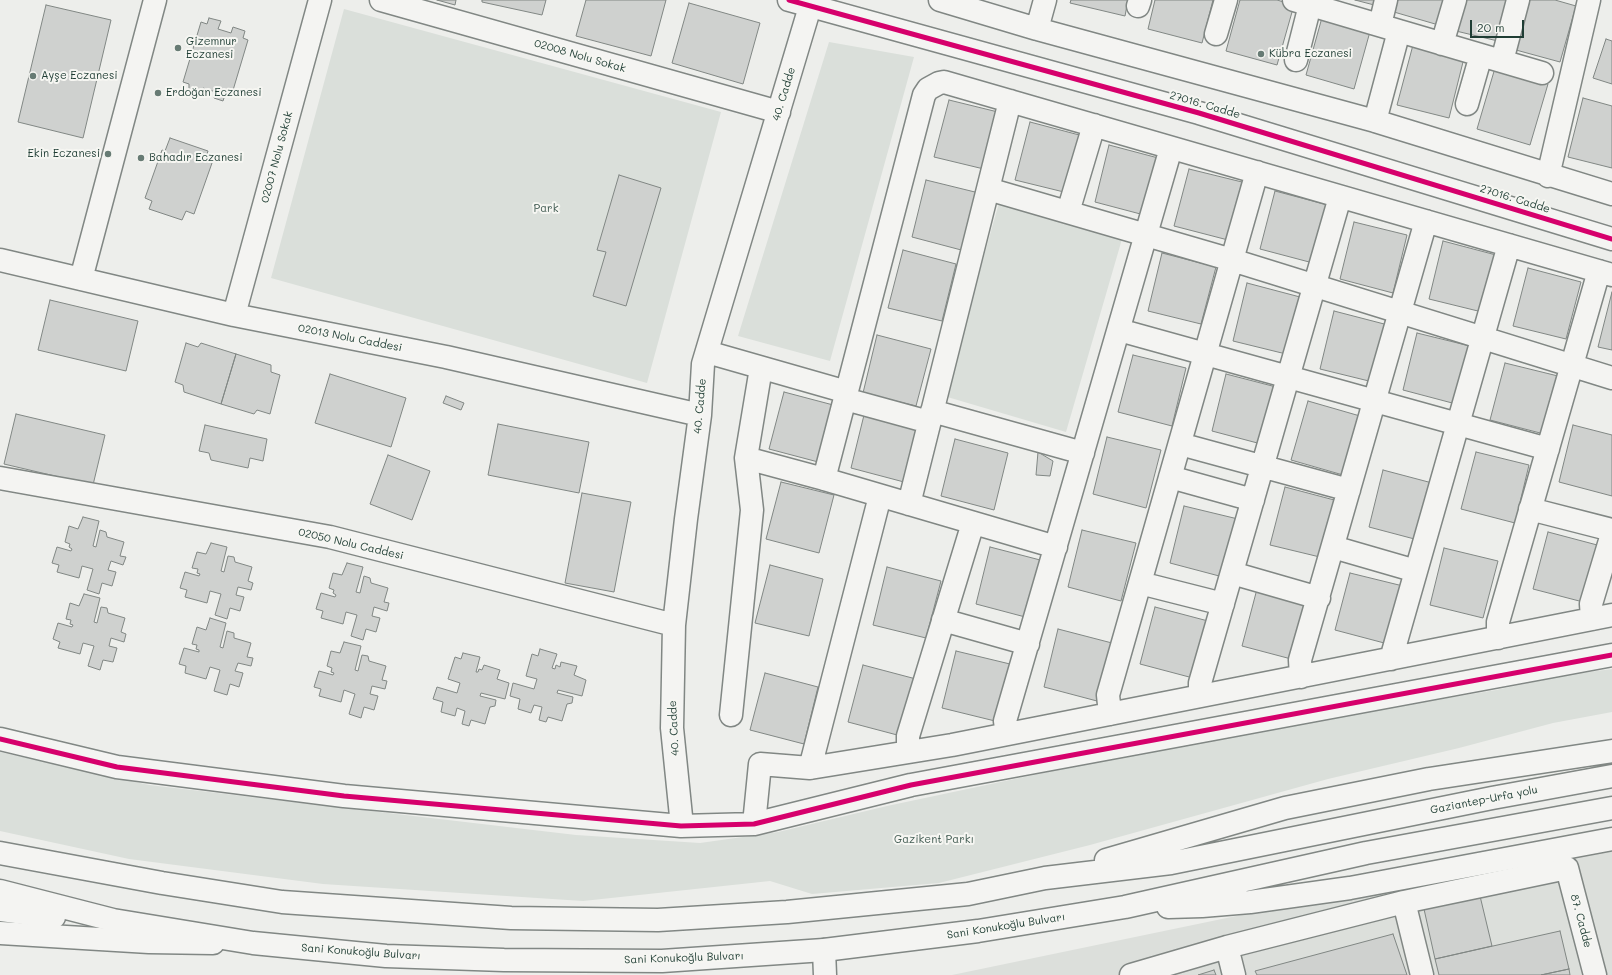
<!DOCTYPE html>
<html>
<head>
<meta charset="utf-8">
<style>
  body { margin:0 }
  #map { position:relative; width:1612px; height:975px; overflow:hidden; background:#edeeeb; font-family:Mali,sans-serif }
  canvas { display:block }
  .scale { position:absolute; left:1470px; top:20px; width:54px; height:18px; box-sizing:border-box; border:2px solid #1f3d34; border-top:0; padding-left:5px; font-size:12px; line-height:14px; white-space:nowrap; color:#1f3d34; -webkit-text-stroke:3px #f6f6f2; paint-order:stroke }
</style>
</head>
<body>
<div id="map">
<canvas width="1612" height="975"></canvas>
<div class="scale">20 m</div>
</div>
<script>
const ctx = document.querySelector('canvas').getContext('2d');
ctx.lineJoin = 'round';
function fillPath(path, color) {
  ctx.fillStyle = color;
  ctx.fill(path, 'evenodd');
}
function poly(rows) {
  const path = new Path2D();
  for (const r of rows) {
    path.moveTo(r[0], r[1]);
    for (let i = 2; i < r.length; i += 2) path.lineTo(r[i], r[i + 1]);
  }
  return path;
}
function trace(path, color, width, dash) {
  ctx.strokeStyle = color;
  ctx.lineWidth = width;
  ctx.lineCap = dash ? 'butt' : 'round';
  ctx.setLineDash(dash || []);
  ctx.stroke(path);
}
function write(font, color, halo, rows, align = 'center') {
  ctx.font = font + ' Mali,sans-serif';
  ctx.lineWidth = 4;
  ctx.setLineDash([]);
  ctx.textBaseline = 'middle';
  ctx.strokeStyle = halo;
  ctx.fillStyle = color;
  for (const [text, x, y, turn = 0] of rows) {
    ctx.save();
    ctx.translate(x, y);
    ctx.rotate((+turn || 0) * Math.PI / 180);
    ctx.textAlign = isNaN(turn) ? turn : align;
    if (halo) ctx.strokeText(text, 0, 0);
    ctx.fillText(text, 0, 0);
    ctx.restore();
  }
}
fillPath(poly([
  [1612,838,1612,975,952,975]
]), '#dcdfdb');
fillPath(poly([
  [344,9,721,112,647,383,271,278],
  [829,42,914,57,830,361,738,336],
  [999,203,1122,239,1066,432,944,396],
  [1612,669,1612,712,1553,723,1459,748,1328,779,1090,845,939,883,812,894,770,881,583,901,323,884,129,859,0,831,0,752,149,785,576,835,700,843,778,832,887,806,1095,762,1291,724,1496,690,1565,675]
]), '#dadfda');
const building = poly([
  [437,0,456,0,455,5,437,0],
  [482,0,546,0,542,15,482,2,482,0],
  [586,0,666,0,651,56,576,36,586,0],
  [1071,0,1128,0,1125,16,1070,3,1071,0],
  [1155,0,1213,0,1202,43,1148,29,1155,0],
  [1240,0,1277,0,1294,5,1277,65,1226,51,1240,0],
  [1355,0,1380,0,1378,6,1355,0],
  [1398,0,1449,0,1442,26,1394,12,1398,0],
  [1464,0,1513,0,1502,42,1456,31,1464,0],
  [1530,0,1555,0,1576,6,1560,62,1516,50,1530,0],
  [689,3,760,23,743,84,672,63,689,3],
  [46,5,111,20,83,138,18,122,46,5],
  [1323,14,1371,28,1354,89,1306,75,1323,14],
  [209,18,221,21,218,29,231,33,233,27,245,31,243,38,248,40,231,97,225,95,223,101,214,98,216,92,203,88,201,95,189,91,189,84,183,82,201,22,207,24,209,18],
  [1606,39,1612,41,1612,84,1593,78,1606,39],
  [1413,45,1464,58,1449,118,1397,105,1413,45],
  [1495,68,1548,84,1530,145,1477,129,1495,68],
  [1583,98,1612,106,1612,168,1568,157,1583,98],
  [949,100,1002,113,988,170,934,157,949,100],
  [1030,122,1083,136,1068,193,1015,180,1030,122],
  [170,138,208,151,205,160,212,163,194,214,186,211,182,220,149,209,152,201,145,198,162,150,165,151,170,138],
  [1109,145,1162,159,1148,216,1095,202,1109,145],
  [1189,169,1242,182,1228,240,1174,226,1189,169],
  [619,175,661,188,626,306,593,296,606,252,597,250,619,175],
  [926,180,979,193,965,251,912,237,926,180],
  [1275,191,1328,205,1313,263,1260,249,1275,191],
  [1354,222,1407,235,1393,293,1340,279,1354,222],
  [1443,241,1496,255,1482,312,1429,299,1443,241],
  [903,250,956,264,942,321,888,308,903,250],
  [1162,253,1216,267,1201,324,1148,311,1162,253],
  [1528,268,1581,282,1566,339,1513,326,1528,268],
  [1247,283,1300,297,1286,354,1233,341,1247,283],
  [1612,292,1612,350,1598,347,1612,292],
  [50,300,138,321,126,371,38,350,50,300],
  [1334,311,1388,325,1373,382,1320,369,1334,311],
  [1417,333,1470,346,1456,404,1403,390,1417,333],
  [877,335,931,349,916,406,863,393,877,335],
  [186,343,198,347,201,343,236,354,221,404,184,392,183,385,175,382,186,343],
  [236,354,271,365,271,372,280,375,270,414,257,410,254,414,221,404,236,354],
  [1133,355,1186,368,1172,426,1118,412,1133,355],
  [1505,363,1558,376,1544,434,1490,420,1505,363],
  [330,374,406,398,391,447,315,423,330,374],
  [1226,374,1280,388,1265,445,1212,431,1226,374],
  [784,392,837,406,822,463,769,449,784,392],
  [446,396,464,403,461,410,443,403,446,396],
  [1308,401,1360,416,1343,475,1291,460,1308,401],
  [865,411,918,424,904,482,851,468,865,411],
  [16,414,105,435,93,485,4,464,16,414],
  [498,424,589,442,579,493,488,475,498,424],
  [205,425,267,439,263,461,250,458,248,468,211,460,209,453,199,451,205,425],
  [1573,425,1612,435,1612,496,1559,482,1573,425],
  [1107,437,1161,450,1146,508,1093,494,1107,437],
  [955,439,1008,453,994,510,941,496,955,439],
  [1038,452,1053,461,1050,476,1036,475,1038,452],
  [1476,452,1529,465,1515,523,1461,509,1476,452],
  [388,455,430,471,412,520,370,504,388,455],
  [1383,470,1436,484,1422,541,1369,527,1383,470],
  [781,482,834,495,819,553,766,539,781,482],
  [1285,487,1338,501,1324,558,1270,545,1285,487],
  [582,493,631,502,614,592,565,583,582,493],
  [1184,506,1238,519,1223,577,1170,563,1184,506],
  [83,517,99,521,93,546,96,547,100,530,106,532,107,537,124,542,120,556,126,557,123,565,111,561,108,570,116,572,112,586,102,583,99,594,87,590,93,569,82,566,79,578,57,572,59,565,52,563,57,547,71,551,72,549,69,547,70,544,65,542,69,526,78,529,83,517],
  [1082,530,1136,543,1121,601,1068,587,1082,530],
  [1548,532,1601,546,1587,603,1533,589,1548,532],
  [211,543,227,547,221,571,224,572,228,556,234,557,235,562,252,567,248,581,253,583,251,590,238,587,236,595,244,597,240,611,230,608,227,619,215,615,221,594,210,591,207,603,185,597,187,590,180,588,185,572,199,576,200,574,197,573,198,569,192,568,197,552,206,554,211,543],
  [990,547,1044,561,1029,618,976,604,990,547],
  [1444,548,1498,561,1483,618,1430,605,1444,548],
  [347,563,363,567,356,592,360,593,364,576,370,578,371,583,388,588,384,602,389,603,387,611,374,607,372,616,380,618,376,632,366,629,363,640,351,636,357,615,346,612,343,624,321,618,323,611,316,609,321,593,335,597,336,595,333,593,334,590,329,588,333,573,342,575,347,563],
  [770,565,823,579,809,636,755,623,770,565],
  [887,567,941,581,926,638,873,625,887,567],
  [1350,573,1403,586,1388,644,1335,630,1350,573],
  [1257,589,1310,603,1295,660,1242,646,1257,589],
  [84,594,100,598,94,622,97,623,101,607,107,608,108,613,125,618,121,632,126,634,124,642,111,638,109,646,117,648,113,662,103,660,100,670,88,666,94,646,83,643,80,654,58,648,60,642,53,639,58,623,72,627,73,625,70,624,71,620,66,619,70,603,79,606,84,594],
  [1155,607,1208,621,1193,678,1140,664,1155,607],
  [210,618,226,623,220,647,223,648,227,631,234,633,234,638,251,643,247,657,253,658,251,666,238,663,235,671,243,673,239,687,230,684,227,695,214,691,220,670,210,667,206,679,185,673,186,666,179,664,184,648,199,652,199,650,196,649,197,645,192,644,197,627,206,630,210,618],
  [1058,629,1112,643,1097,701,1044,687,1058,629],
  [344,642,361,646,355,670,358,671,362,655,368,656,369,661,386,666,382,680,387,681,385,689,372,686,370,694,378,696,374,710,364,707,361,718,349,714,355,694,344,690,341,702,319,696,321,689,314,687,319,671,333,675,334,673,331,672,332,668,327,666,331,651,340,653,344,642],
  [540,649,557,654,552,668,555,669,556,665,560,667,561,662,577,666,574,675,586,680,582,696,558,690,557,693,573,697,572,703,567,704,562,721,548,717,546,722,539,720,542,707,534,705,531,713,518,709,520,699,510,696,513,683,534,689,537,679,526,676,532,654,538,656,540,649],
  [956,651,1010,664,995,721,942,708,956,651],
  [463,653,480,657,476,672,478,672,479,669,482,670,484,665,500,670,497,679,509,683,505,699,481,693,480,696,496,700,495,706,490,707,485,724,471,720,469,726,462,724,465,711,457,708,455,716,441,712,443,702,433,699,437,687,457,693,460,683,448,679,455,657,461,659,463,653],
  [863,665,916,679,901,736,848,722,863,665],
  [765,673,818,687,804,744,750,730,765,673],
  [1480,896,1492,946,1435,959,1424,909,1480,896],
  [1560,931,1569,969,1541,975,1439,975,1435,959,1560,931],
  [1393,934,1407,975,1257,975,1255,971,1393,934],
  [1569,969,1570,975,1541,975,1569,969],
  [1214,970,1216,975,1198,975,1214,970]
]);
fillPath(building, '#cfd1cf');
trace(building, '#818784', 1);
const minor = poly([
  [381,0,779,112],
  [789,0,1199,113,1612,239],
  [940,0,1037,29,1375,121,1612,194],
  [1294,0,1399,31,1375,121],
  [1138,6,1140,0],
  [1380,25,1386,0],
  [1037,29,1045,0],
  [1399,31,1542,73],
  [1216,34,1226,0],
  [1442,44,1455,0],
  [1296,60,1310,5],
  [1502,61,1518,0],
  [1467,104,1481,55],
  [1548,176,1589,0],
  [988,189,1232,260,1612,378],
  [1068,212,1094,125],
  [0,260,234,315,446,357,700,415],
  [81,279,155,0],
  [234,315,320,0],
  [1119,330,1548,449],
  [707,352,847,392],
  [845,399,929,422],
  [932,411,1083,453],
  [1180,444,1349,490],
  [746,458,824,479,1056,547],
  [1170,477,1253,500],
  [0,478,330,537,674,625],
  [824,479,924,95,928,89,939,83,944,82,1612,275],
  [909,504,1010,101],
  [1530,509,1612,530],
  [1333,547,1416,571],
  [1232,573,1319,598],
  [1140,583,1223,604],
  [1592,619,1591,604,1612,534],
  [943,620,1028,644],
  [1498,638,1498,622,1599,271],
  [1391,659,1509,245],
  [1301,677,1300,660,1426,221],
  [1200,696,1200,683,1340,197],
  [1110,714,1108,695,1257,172],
  [731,715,752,510,746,458,761,368],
  [1007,734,1005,721,1171,148],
  [0,739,117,767,344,796,681,826,754,824,911,785,1612,655],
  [908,752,908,736,973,523],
  [810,768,880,496],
  [754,824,760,764,810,768,952,745,1612,615],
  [682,826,672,728,674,625,686,519,700,415,703,364,812,0],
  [1404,902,1422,975],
  [0,933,149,942,213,943],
  [1227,947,1234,975],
  [824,950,825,975],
  [1131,975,1227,947,1404,902,1567,868,1595,975]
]);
const highway = poly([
  [0,853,162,883,282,902,511,918,658,920,787,912,968,894,1045,878,1171,863,1492,798,1612,776],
  [1106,860,1285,808,1429,779,1612,751],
  [0,891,113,920,253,943,386,956,504,960,662,961,824,950,978,931,1125,907,1366,853,1612,808],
  [1168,907,1202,906,1250,902,1350,888,1612,839],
  [0,910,54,917]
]);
trace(minor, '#818784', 25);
trace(highway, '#818784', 25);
trace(minor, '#f4f4f2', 22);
trace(highway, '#f4f4f2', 22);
trace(poly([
  [789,0,1199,113,1612,239],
  [0,739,117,767,344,796,681,826,754,824,911,785,1612,655]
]), '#d6006c', 5);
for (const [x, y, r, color] of [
  [178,48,4,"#677b74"],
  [1261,54,4,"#677b74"],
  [33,76,4,"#677b74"],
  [158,93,4,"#677b74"],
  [108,154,4,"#677b74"],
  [141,158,4,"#677b74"]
]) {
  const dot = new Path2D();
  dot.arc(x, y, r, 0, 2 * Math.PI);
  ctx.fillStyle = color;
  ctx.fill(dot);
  trace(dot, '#f6f6f2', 1.5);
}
write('11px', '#1f3d34', '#f6f6f2', [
  ["Gizemnur",186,42],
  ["Eczanesi",186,55],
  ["Kübra Eczanesi",1269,54],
  ["Ayşe Eczanesi",41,76],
  ["Erdoğan Eczanesi",166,93],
  ["Ekin Eczanesi",100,154,"right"],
  ["Bahadır Eczanesi",149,158]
], 'left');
write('11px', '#1f3d34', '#f6f6f2', [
  ["02008 Nolu Sokak",580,56,16],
  ["40. Cadde",784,94,-73],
  ["27016. Cadde",1205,105,16],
  ["02007 Nolu Sokak",277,157,-75],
  ["27016. Cadde",1515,199,17],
  ["02013 Nolu Caddesi",350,338,11],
  ["40. Cadde",700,406,-85],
  ["02050 Nolu Caddesi",351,544,13],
  ["40. Cadde",674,728,-93],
  ["Gaziantep-Urfa yolu",1484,800,-11],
  ["87. Cadde",1581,921,75],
  ["Sani Konukoğlu Bulvarı",1006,926,-9],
  ["Sani Konukoğlu Bulvarı",361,952,4],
  ["Sani Konukoğlu Bulvarı",684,958,-2]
]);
write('11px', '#415b52', '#f6f6f2', [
  ["Park",546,209],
  ["Gazikent Parkı",934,840]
]);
</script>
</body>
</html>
